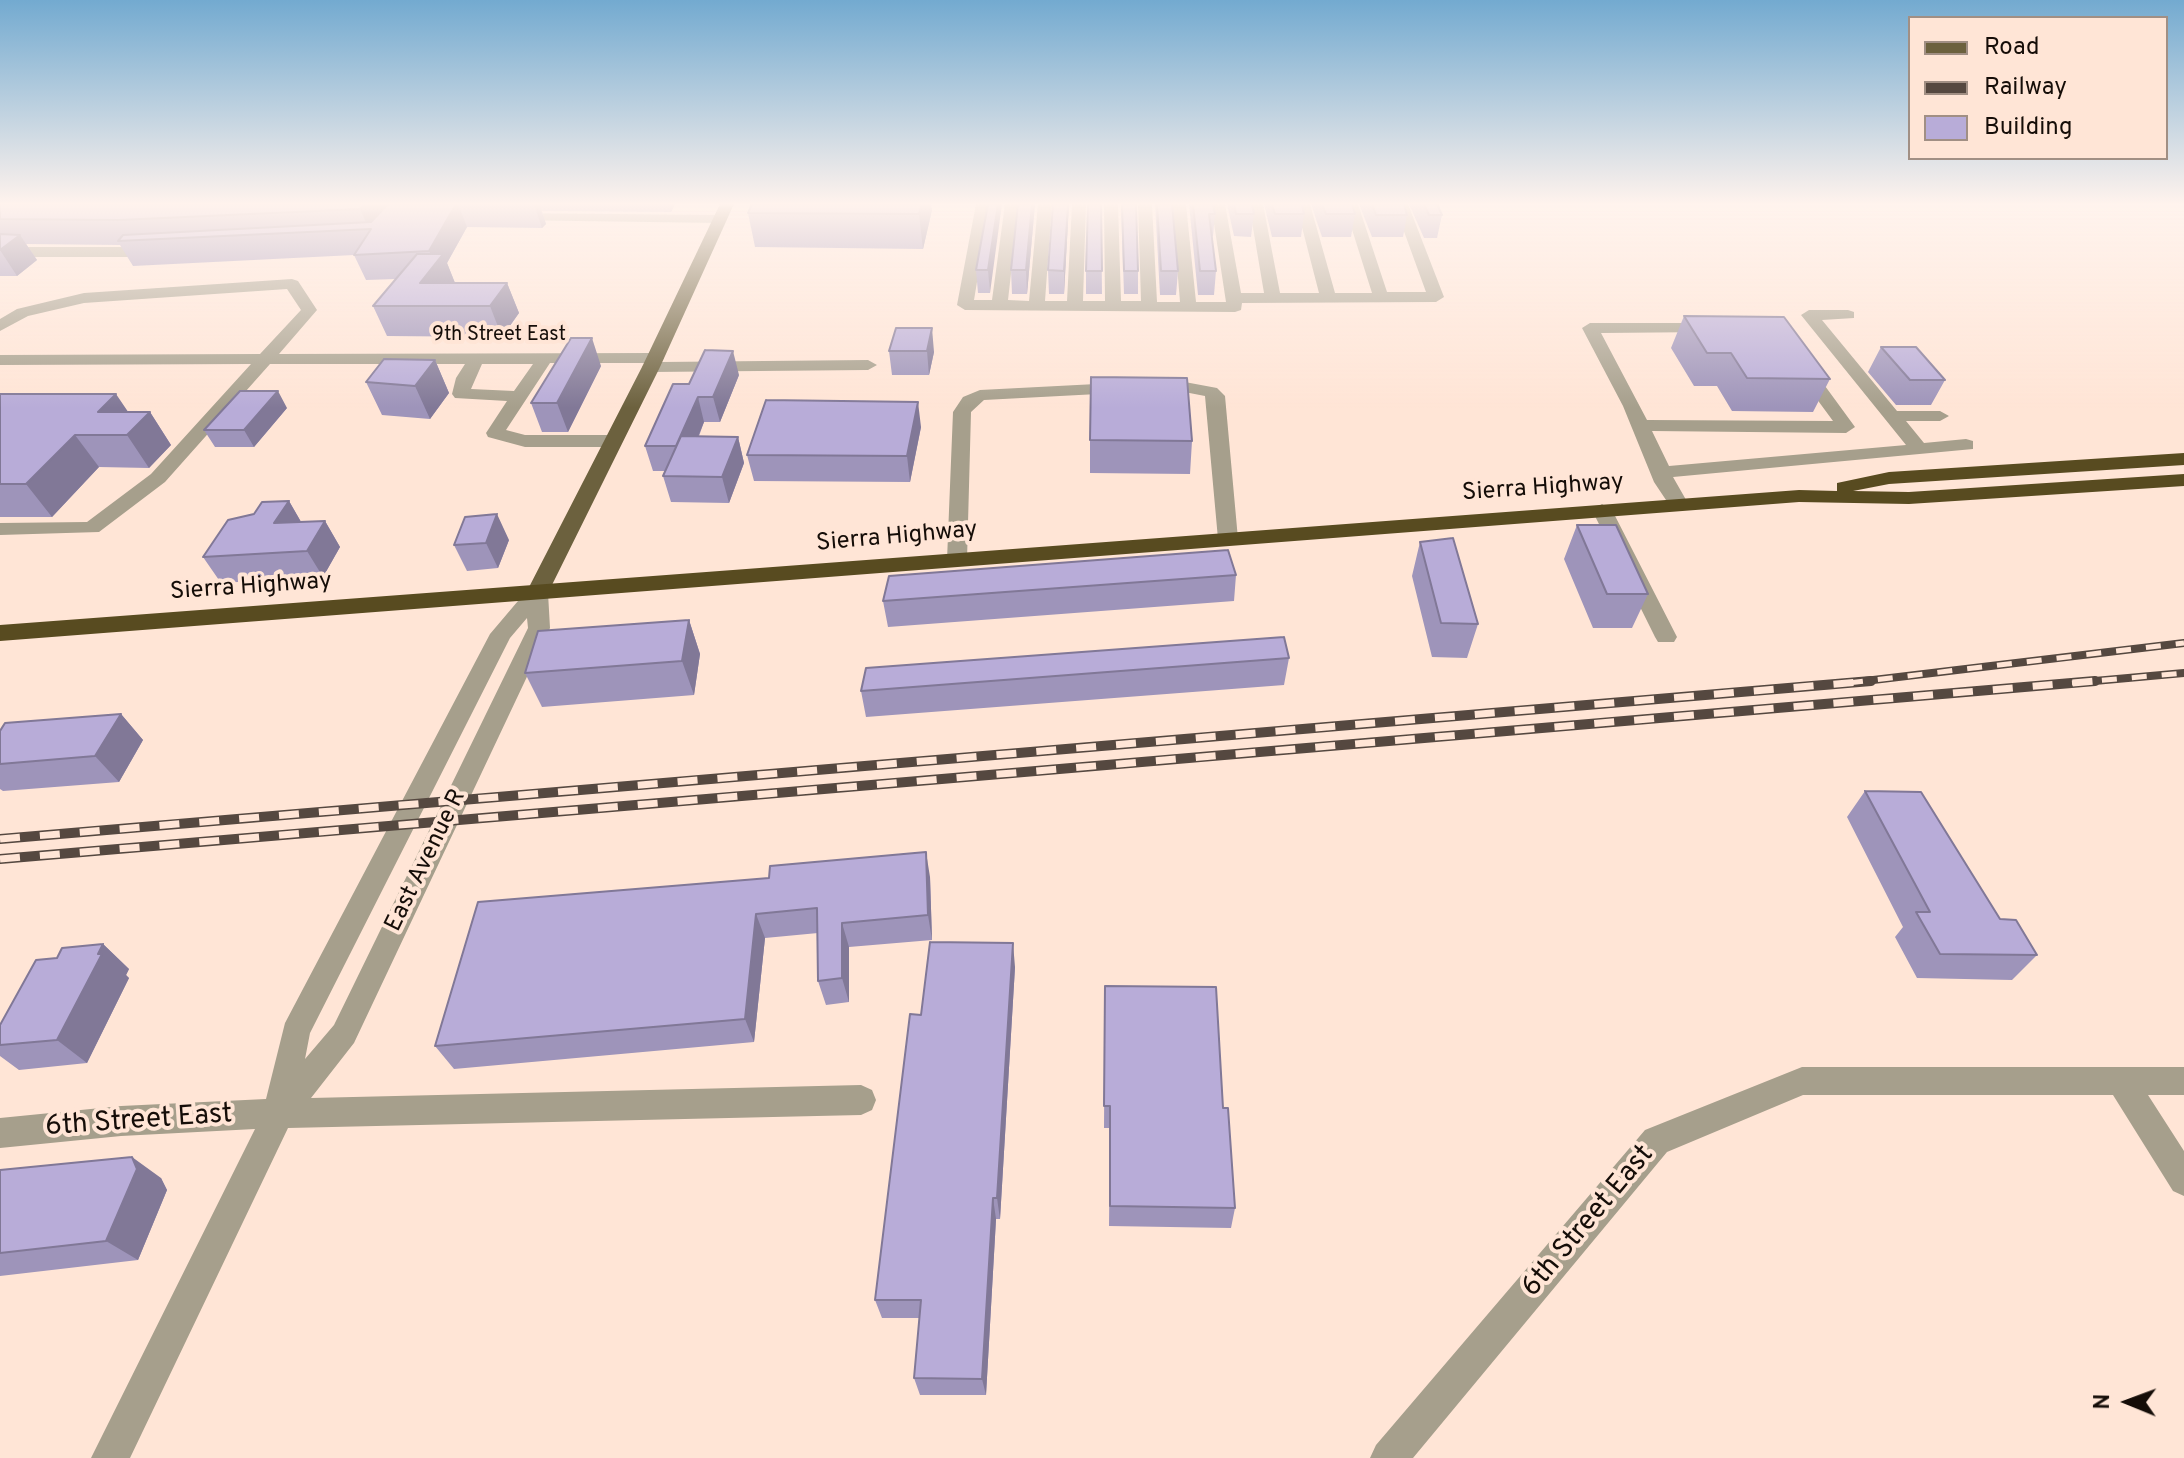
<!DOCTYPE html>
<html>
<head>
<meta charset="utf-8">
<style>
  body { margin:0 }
  #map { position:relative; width:2184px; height:1458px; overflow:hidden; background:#ffe5d6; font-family:Overpass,sans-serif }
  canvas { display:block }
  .legend { position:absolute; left:1908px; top:16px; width:260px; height:144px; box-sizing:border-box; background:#ffe5d6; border:2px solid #a18f84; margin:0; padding:10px 14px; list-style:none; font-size:24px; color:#150d08 }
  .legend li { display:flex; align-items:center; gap:16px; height:40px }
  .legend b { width:40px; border:2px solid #a18f84 }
  .north { position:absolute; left:2088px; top:1362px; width:80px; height:80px; -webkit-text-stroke:6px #ffe5d6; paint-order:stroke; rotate:271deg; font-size:22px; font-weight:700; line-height:32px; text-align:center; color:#150d08 }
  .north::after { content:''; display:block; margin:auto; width:28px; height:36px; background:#150d08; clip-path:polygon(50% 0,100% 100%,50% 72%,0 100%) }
</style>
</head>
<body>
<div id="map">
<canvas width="2184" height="1458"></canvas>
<ul class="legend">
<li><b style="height:10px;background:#6c613e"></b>Road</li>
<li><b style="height:10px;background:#554840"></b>Railway</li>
<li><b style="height:22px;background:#b8acd8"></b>Building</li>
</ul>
<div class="north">N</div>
</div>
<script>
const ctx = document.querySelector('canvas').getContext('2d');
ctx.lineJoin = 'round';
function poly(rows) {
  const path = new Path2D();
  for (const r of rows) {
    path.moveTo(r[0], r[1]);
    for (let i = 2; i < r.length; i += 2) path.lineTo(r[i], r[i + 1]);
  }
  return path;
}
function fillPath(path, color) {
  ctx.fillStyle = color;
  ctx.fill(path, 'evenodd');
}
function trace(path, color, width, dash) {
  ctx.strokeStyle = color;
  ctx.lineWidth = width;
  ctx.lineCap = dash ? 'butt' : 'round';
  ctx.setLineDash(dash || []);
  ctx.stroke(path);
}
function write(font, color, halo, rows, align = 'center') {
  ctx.font = font + ' Overpass,sans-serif';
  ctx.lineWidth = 8;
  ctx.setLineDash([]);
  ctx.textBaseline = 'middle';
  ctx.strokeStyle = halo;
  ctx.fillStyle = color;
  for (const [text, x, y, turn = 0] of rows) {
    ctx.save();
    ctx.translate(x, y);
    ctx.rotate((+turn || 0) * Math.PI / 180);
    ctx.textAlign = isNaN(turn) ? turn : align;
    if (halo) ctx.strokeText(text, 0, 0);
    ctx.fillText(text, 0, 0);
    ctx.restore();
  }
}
fillPath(poly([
  [976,204,990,204,974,300,992,300,1005,204,1019,204,1008,300,1029,301,1038,204,1052,204,1045,301,1067,301,1072,204,1086,204,1083,301,1105,301,1104,204,1118,204,1121,301,1141,301,1138,204,1152,204,1157,302,1180,302,1172,204,1186,204,1196,302,1226,302,1211,204,1225,204,1241,293,1264,293,1249,204,1263,204,1280,293,1319,293,1296,204,1310,204,1335,293,1372,293,1344,204,1358,204,1387,292,1426,292,1394,204,1408,204,1444,297,1436,302,1242,303,1241,310,1235,312,965,310,957,305,976,204],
  [511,213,720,215,727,219,720,223,506,220,506,214,511,213],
  [0,247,157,247,165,252,157,257,0,257,0,247],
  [292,279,298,281,317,310,279,354,655,353,664,358,661,362,868,360,877,365,868,370,651,372,642,367,646,363,550,363,506,430,525,435,614,435,623,441,614,447,525,447,488,437,486,433,507,401,455,398,452,394,456,378,465,364,270,364,165,482,99,532,0,535,0,523,87,522,151,474,251,364,0,365,0,355,260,354,301,310,287,289,84,303,28,316,0,331,0,319,17,309,84,293,292,279],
  [482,364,533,364,514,391,471,389,482,364],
  [1848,310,1854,312,1854,318,1822,320,1897,411,1940,411,1949,416,1940,421,1906,421,1924,443,1966,439,1973,441,1973,449,1673,477,1689,505,1679,511,1672,509,1654,482,1623,406,1582,328,1590,323,1716,323,1718,327,1710,332,1601,333,1647,420,1833,421,1794,368,1803,363,1809,364,1855,427,1846,433,1652,431,1669,466,1906,445,1801,315,1809,310,1848,310],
  [1174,380,1217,388,1225,396,1238,539,1235,544,1228,545,1218,539,1205,396,1174,390,984,400,971,412,967,560,964,565,950,565,947,560,953,412,963,397,980,390,1174,380],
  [1602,504,1612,510,1677,637,1674,642,1658,642,1655,637,1592,510,1602,504],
  [537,586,548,593,550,628,354,1043,311,1098,861,1085,872,1090,876,1100,872,1110,861,1115,288,1128,130,1458,91,1458,255,1129,121,1136,0,1148,0,1118,121,1106,266,1099,285,1023,490,634,529,588,537,586],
  [527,618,528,628,334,1025,305,1059,310,1033,510,638,527,618],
  [1802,1067,2184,1067,2184,1095,2148,1095,2184,1151,2184,1196,2173,1191,2113,1095,1803,1095,1667,1152,1413,1458,1370,1458,1376,1445,1645,1130,1802,1067]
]), '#a69f8c');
fillPath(poly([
  [720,204,734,204,660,367,548,593,545,598,529,598,526,593,642,367,720,204]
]), '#6c613e');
fillPath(poly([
  [2184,453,2184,465,1889,484,1853,491,1909,492,2184,474,2184,486,1909,504,1799,502,0,641,0,625,1799,490,1837,491,1837,483,1889,472,2184,453]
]), '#584b20');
const railFar1 = poly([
  [1848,683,2184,643],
  [2072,683,2184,673]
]);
const rail = poly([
  [0,839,1871,681],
  [0,859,2095,681]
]);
trace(railFar1, '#554840', 8);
trace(rail, '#554840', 10);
trace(railFar1, '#ffe5d6', 5, [15]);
trace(rail, '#ffe5d6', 7, [20]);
fillPath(poly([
  [0,204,675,204,671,212,542,211,546,224,542,228,467,227,447,263,455,283,507,283,519,313,502,337,387,336,373,306,396,279,366,280,354,255,133,266,120,245,26,244,37,260,17,276,0,276],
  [988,204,990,293,978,293,976,270],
  [1035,204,1027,294,1012,294,1011,270],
  [1069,204,1064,294,1049,294,1048,270],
  [1101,204,1102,294,1086,294,1086,271],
  [1121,204,1136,204,1138,271,1138,294,1124,294],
  [1155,204,1172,204,1178,271,1176,295,1160,295],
  [1189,204,1213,204,1215,214,1213,236,1212,236,1216,271,1214,295,1198,295],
  [1227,204,1252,204,1254,214,1251,237,1234,236],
  [1264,204,1302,204,1304,214,1301,237,1272,237],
  [1311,204,1352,204,1355,214,1351,237,1322,237],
  [1359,204,1404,204,1407,215,1403,237,1372,237],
  [1409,204,1437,204,1442,215,1437,238,1424,238],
  [932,210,923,249,755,247,748,213],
  [1684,316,1830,379,1813,412,1732,411,1717,386,1694,386,1671,348],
  [896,328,934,352,929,375,892,375,889,351],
  [1881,347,1945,380,1931,405,1896,405,1868,372],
  [435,360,449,393,430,419,382,415,366,382],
  [601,366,568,432,542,432,531,403],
  [739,375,720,422,704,422,699,436,738,437,744,463,729,503,671,502,663,476,665,471,653,471,645,446,689,384],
  [0,394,128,412,150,412,171,445,149,468,99,467,52,517,0,517],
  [287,408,254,447,215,447,204,430],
  [921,427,910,482,754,481,747,455],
  [1090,440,1192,441,1190,474,1090,473],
  [289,501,301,522,325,521,340,547,323,577,221,583,203,557,254,514],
  [1577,525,1648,594,1632,628,1593,628,1564,559],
  [509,540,498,568,467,571,454,545],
  [1420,542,1478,624,1467,658,1432,657,1412,576],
  [1236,575,1234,601,888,627,883,601],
  [689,620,700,654,694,695,542,707,525,673],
  [1289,658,1284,685,866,717,861,691],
  [121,714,143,740,119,782,3,791,0,789,0,731],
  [1865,791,2037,955,2012,980,1917,978,1895,937,1903,927,1847,817],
  [930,877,932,940,849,947,849,1002,826,1005,818,981,818,933,765,938,754,1042,454,1069,435,1046,478,902],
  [103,944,129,969,126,975,129,978,87,1063,19,1070,0,1056,0,1025,57,958],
  [1015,967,1000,1219,996,1219,986,1395,920,1395,914,1378,920,1318,882,1318,875,1300,921,1015],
  [1105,986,1223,1108,1235,1208,1231,1228,1109,1226,1110,1128,1104,1128],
  [0,1170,161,1178,167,1190,138,1260,0,1276]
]), '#9e94ba');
fillPath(poly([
  [365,204,398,204,371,229,369,229,360,209],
  [456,204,458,204,467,227,447,263,455,283,420,283,435,264,429,251],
  [534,204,539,204,546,224,542,228],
  [669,204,675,204,671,212],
  [922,204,931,204,932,210,923,249,919,214],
  [998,204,1002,204,990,293,988,270],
  [1032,204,1035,204,1027,294,1026,270],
  [1068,204,1069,204,1064,294,1064,271],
  [20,235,37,260,17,276,0,250],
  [507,283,519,313,502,337,490,306],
  [932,328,934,352,929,375,927,351],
  [592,338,601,366,568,432,557,403],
  [733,351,739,375,720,422,713,397],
  [435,360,449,393,430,419,415,386],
  [278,391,287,408,254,447,244,430],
  [116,394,137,425,150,412,171,445,149,468,127,435,98,412],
  [698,397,704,422,684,471,676,446],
  [918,402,921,427,910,482,907,456],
  [75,435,99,467,52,517,26,484],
  [738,437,744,463,729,503,722,477],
  [289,501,304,527,274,523],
  [497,514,509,540,498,568,486,543],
  [325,521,340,547,323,577,307,551],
  [689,620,700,654,694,695,682,661],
  [121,714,143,740,119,782,95,756],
  [926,852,930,877,932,940,928,915],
  [756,914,765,938,754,1042,745,1019],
  [842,923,849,947,849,1002,842,978],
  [1013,943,1015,967,1000,1219,997,1198],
  [103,944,129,969,126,975,129,978,87,1063,57,1040],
  [132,1157,161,1178,167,1190,138,1260,106,1241],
  [993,1198,996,1219,986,1395,982,1379]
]), '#817897');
const building = poly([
  [0,204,365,204,360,209,119,220,0,219,0,204],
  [388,204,456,204,429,251,354,255,371,229,118,241,123,235,371,222,388,204],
  [752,204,922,204,919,214,748,213,752,204],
  [988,204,998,204,988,270,976,270,988,204],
  [1018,204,1032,204,1026,270,1011,270,1018,204],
  [1053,204,1068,204,1064,271,1048,270,1053,204],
  [1088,204,1101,204,1102,271,1086,271,1088,204],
  [1122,204,1136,204,1138,271,1124,271,1122,204],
  [1157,204,1172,204,1178,271,1161,271,1157,204],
  [1193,204,1213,204,1215,214,1209,214,1216,271,1200,271,1193,204],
  [1234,204,1252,204,1254,214,1236,214,1234,204],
  [1272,204,1302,204,1304,214,1275,214,1272,204],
  [1322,204,1352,204,1355,214,1326,214,1322,204],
  [1372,204,1404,204,1407,215,1376,215,1372,204],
  [1424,204,1437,204,1442,215,1429,215,1424,204],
  [0,234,20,235,0,250,0,234],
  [417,254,443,254,420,283,507,283,490,306,373,306,417,254],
  [1684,316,1784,317,1830,379,1747,378,1731,353,1707,353,1684,316],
  [896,328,932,328,927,351,889,351,896,328],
  [571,338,592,338,557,403,531,403,571,338],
  [1881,347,1916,347,1945,380,1910,380,1881,347],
  [705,350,733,351,713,397,698,397,676,446,645,446,673,384,689,384,705,350],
  [384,359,435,360,415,386,366,382,384,359],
  [1091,377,1187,378,1192,441,1090,440,1091,377],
  [240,391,278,391,244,430,204,430,240,391],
  [0,394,116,394,98,412,150,412,127,435,75,435,26,484,0,484,0,394],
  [766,400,918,402,907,456,747,455,766,400],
  [681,436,738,437,722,477,663,476,681,436],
  [289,501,274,523,325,521,307,551,203,557,228,520,254,514,262,502,289,501],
  [497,514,486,543,454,545,465,517,497,514],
  [1577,525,1616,525,1648,594,1607,594,1577,525],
  [1453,538,1478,624,1441,623,1420,542,1453,538],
  [1228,550,1236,575,883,601,889,576,1228,550],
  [689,620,682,661,525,673,538,631,689,620],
  [1284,637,1289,658,861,691,866,668,1284,637],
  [121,714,95,756,0,764,0,731,5,723,121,714],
  [1865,791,1921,792,2000,919,2016,920,2037,955,1940,954,1916,912,1930,912,1865,791],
  [926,852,928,915,842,923,842,978,818,981,817,908,756,914,745,1019,435,1046,478,902,769,878,770,866,926,852],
  [930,942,1013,943,997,1198,993,1198,982,1379,914,1378,921,1300,875,1300,910,1014,921,1015,930,942],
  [103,944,98,954,102,954,57,1040,0,1045,0,1025,36,960,57,958,62,948,103,944],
  [1105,986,1216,987,1223,1108,1228,1108,1235,1208,1110,1206,1110,1106,1104,1106,1105,986],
  [132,1157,137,1169,106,1241,0,1253,0,1170,132,1157]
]);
fillPath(building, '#b8acd8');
trace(building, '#817897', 2);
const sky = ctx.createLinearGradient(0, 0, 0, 408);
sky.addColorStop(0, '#73aad0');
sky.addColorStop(0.5, '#fff3ed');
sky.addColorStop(1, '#fff3ed00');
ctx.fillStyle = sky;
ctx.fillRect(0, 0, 2184, 408);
write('20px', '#150d08', '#ffe5d6', [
  ["9th Street East",499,336]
]);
write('24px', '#150d08', '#ffe5d6', [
  ["Sierra Highway",1543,489,-4],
  ["Sierra Highway",897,538,-5],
  ["Sierra Highway",251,588,-4],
  ["East Avenue R",427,861,-64]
]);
write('28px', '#150d08', '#ffe5d6', [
  ["6th Street East",139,1122,-4],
  ["6th Street East",1589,1222,-50]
]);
</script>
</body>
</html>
